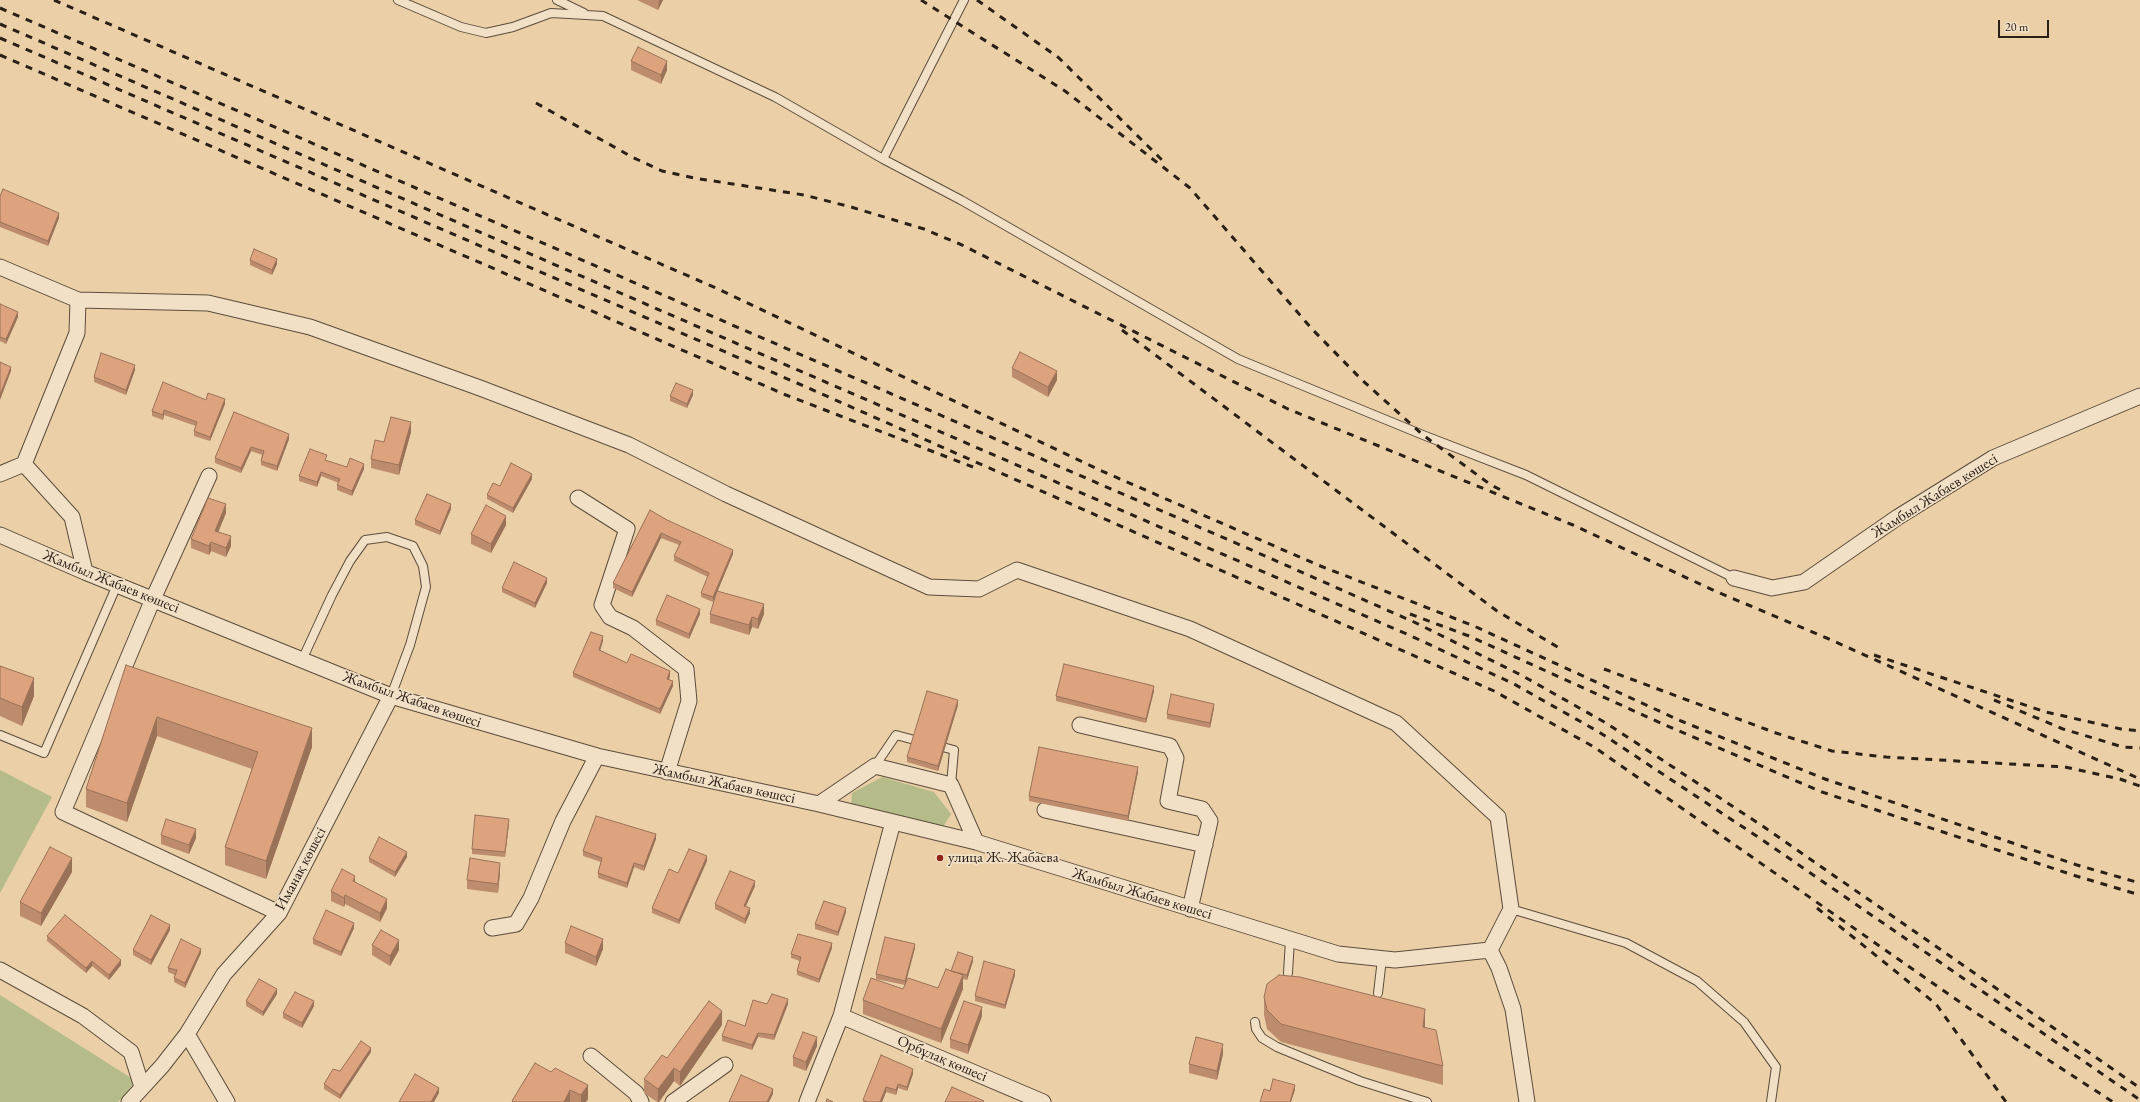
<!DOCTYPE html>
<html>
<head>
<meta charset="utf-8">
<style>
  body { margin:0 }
  #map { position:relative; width:2140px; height:1102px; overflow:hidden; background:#ebd0a7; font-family:"EB Garamond",serif }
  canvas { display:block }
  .scale { position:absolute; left:1998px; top:20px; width:51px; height:18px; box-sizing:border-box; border:2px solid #2b2018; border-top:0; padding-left:5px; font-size:12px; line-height:14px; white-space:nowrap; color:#2b2018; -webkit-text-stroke:3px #f2e0c6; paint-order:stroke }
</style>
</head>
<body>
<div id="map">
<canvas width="2140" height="1102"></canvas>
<div class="scale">20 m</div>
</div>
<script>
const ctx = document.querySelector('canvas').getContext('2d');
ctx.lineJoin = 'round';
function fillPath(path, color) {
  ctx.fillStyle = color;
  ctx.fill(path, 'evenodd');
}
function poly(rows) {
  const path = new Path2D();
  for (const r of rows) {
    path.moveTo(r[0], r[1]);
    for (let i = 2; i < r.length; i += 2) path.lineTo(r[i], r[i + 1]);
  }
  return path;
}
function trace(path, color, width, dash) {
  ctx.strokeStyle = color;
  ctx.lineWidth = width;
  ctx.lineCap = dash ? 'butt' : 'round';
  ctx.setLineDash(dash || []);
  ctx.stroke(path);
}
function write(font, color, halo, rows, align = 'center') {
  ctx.font = font + ' "EB Garamond",serif';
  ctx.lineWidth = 3.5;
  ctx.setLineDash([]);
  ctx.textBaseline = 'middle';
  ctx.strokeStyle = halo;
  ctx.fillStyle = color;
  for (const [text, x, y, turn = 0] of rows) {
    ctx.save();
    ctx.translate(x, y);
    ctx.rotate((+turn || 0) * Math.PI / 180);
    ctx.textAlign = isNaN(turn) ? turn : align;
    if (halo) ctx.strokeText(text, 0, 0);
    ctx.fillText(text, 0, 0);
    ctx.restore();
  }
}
fillPath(poly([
  [0,770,52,797,0,893],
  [882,777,934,792,951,814,943,827,851,805,852,793],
  [0,995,136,1081,118,1102,0,1102]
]), '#b5bc89');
const lane = poly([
  [398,0,461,27,486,33,513,27,551,13,603,16,775,97,883,159,961,200,1238,359,1423,435,1526,475,1734,578],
  [557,0,584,13],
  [883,159,964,0],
  [302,660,332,595,350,561,365,540,387,537,413,546,423,566,426,587,410,645,391,696],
  [0,735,44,753,117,585],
  [935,745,954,750,951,785],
  [875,766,896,735,922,742],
  [1511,909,1626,943,1697,981,1744,1022,1776,1067,1771,1102],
  [1288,973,1290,940],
  [1378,993,1382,959],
  [1255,1022,1256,1029,1262,1038,1277,1047,1360,1081,1427,1102]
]);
const street = poly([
  [0,267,78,300,208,303,310,327,480,388,629,445,726,494,929,587,979,589,1017,570,1190,629,1396,723,1498,817,1511,909,1490,950],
  [24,464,72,517,85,572],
  [0,474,24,464,77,333,78,300],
  [209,476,153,599,63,812,279,913],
  [578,498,627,529,602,605,610,617,633,628,686,669,689,701,667,772],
  [0,535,85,572,391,696,597,756,819,804,976,842,1338,954,1395,960,1490,950,1499,968,1513,1009,1527,1102],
  [1734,578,1772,588,1804,582,1898,517,1993,458,2140,396],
  [1080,725,1170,746,1176,758,1168,801,1202,809,1210,821,1190,909],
  [819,804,875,766,951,785,976,842],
  [1045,810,1205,845],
  [492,928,516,924,531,898,563,821,597,756],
  [0,970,83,1016,131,1052,142,1087],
  [841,1016,1043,1102],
  [187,1034,227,1102],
  [591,1056,636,1093,641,1102],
  [129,1102,162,1066,187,1034,224,974,279,913,391,696],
  [673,1102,725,1065],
  [807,1102,841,1016,893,822]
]);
trace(lane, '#5b4c3c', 10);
trace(street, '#5b4c3c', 17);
trace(lane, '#f2e0c6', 8);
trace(street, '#f2e0c6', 15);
trace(poly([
  [54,0,716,288,1104,472,1318,565,1474,626,1681,721,1825,779,2077,865,2140,883],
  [921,0,1065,91,1190,188,1312,329,1362,380,1423,435,1491,485,1501,490],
  [977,0,1059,58,1163,161],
  [0,8,1229,540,1414,622,1521,675,1606,723,1764,827,2140,1088],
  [0,24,1409,635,1514,684,1599,732,1761,839,2140,1100],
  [0,38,797,383,1494,691,1594,747,1970,1009,2113,1102],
  [0,55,786,395,973,467],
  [536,103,632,157,662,171,694,178,804,195,851,207,924,229,962,245,1288,409,1573,525,1715,591,1829,639,2140,779],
  [1122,330,1497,611,1561,649],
  [1410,614,1469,636,1665,725,1822,792,2073,875,2140,895],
  [1874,655,2046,712,2121,729,2140,731],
  [1604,669,1776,733,1832,751,1886,757,2065,767,2120,779,2140,786],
  [1994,700,2063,729,2123,747,2140,748],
  [1817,908,1936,1004,2006,1102]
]), '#2b2018', 3, [7, 7]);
fillPath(poly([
  [637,0,663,0,658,10],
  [631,61,667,70,661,84,631,70],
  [0,196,59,218,48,246,0,227],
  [250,260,277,264,272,275,250,265],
  [0,304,18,317,6,344,0,341],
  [1012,368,1057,380,1048,397,1012,377],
  [135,370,126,395,94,382,94,377],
  [693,395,687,408,670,401,670,396],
  [206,400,225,404,210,441,194,436,194,431,196,426,164,415,163,420,152,416,152,411],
  [234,412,289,439,277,471,261,465,261,461,262,455,251,451,241,473,215,463,215,458],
  [411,432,399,475,371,468,371,459,384,442],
  [326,461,347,467,364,469,352,496,337,490,337,485,339,483,321,476,317,487,299,481,299,476],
  [532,479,513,513,487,499,487,495,500,486],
  [451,509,440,535,415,525,415,520],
  [226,513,218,532,231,546,226,557,211,551,209,555,191,548,191,539],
  [667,520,733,554,713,602,701,597,701,593,708,577,674,561,674,556,679,545,661,538,632,597,613,588,613,583],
  [506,525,491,553,471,544,471,534],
  [547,583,535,608,502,592,502,588],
  [700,614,689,639,656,625,656,620],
  [710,614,764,614,758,629,752,627,749,635,710,623],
  [603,641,600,650,627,663,670,676,669,680,673,686,660,714,573,677,573,673],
  [126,665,312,747,266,879,225,865,225,847,252,769,157,736,127,822,86,807,86,789],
  [0,666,34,696,22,726,0,716],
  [1154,691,1146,723,1056,701,1056,696],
  [958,705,938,771,907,762,907,757],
  [1214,708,1210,728,1167,719,1167,714],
  [1138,772,1128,821,1029,801,1029,796],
  [509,823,505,857,472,854,472,849],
  [161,835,196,838,189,854,161,844],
  [656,839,644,871,634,867,627,888,598,878,598,873,601,862,583,856,583,851],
  [407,857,395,877,369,862,369,858],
  [707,861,679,924,652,913,652,908,678,873],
  [72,872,41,926,20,916,20,902],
  [500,872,498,893,467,889,467,880],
  [355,883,387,908,380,922,345,904,344,907,331,901,331,891],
  [755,886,746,906,750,913,745,924,715,909,715,904],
  [846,912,838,936,815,929,815,924],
  [354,928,341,956,313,944,313,939],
  [170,930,151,965,133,955,133,950],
  [47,936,121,965,109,980,92,966,86,973,47,941],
  [565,943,603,949,596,966,565,953],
  [372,945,399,950,390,966,372,955],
  [832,948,819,983,797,975,797,971,800,961,791,958,791,954],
  [915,948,905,984,938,988,951,971,973,961,967,980,963,979,963,989,941,1043,863,1014,863,1000,903,989,905,985,876,979,876,974],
  [201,953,185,988,174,982,174,978,175,975,168,972,168,968],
  [1015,975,1005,1009,975,1001,975,996],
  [277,994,263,1016,246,1006,246,1001],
  [1264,997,1425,1028,1443,1066,1443,1085,1281,1042,1267,1029,1264,1015],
  [767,1004,788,1004,774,1040,758,1037,752,1050,722,1041,722,1036,745,1026],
  [314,1006,302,1028,283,1018,283,1013],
  [982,1016,968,1054,950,1048,950,1039],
  [722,1025,680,1086,674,1081,659,1102,657,1102,644,1093,644,1079,667,1058],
  [817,1046,806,1071,793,1066,793,1057],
  [371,1052,340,1099,324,1089,324,1084,340,1071],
  [1223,1054,1217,1080,1189,1073,1189,1064],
  [881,1055,913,1074,907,1091,898,1088,896,1095,886,1092,882,1102,863,1102,863,1100],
  [535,1063,588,1099,586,1102,512,1102,512,1101]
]), '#bd8c6c');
fillPath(poly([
  [659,0,663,0,658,10],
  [667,61,667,70,661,84,661,75],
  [59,213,59,218,48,246,48,241],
  [277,259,277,264,272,275,272,270],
  [18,312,18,317,6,344,6,339],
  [135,365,135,370,126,395,126,390],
  [11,367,11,371,0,400,0,395],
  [1057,371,1057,380,1048,397,1048,387],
  [693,390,693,395,687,408,687,404],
  [225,399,225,404,210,441,210,437],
  [164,410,164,415,163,420,163,415],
  [411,422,411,432,399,475,399,465],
  [289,434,289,439,277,471,277,466],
  [251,447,251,451,241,473,241,468],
  [364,464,364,469,352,496,352,491],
  [321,472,321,476,317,487,317,482],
  [532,474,532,479,513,513,513,508],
  [226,504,226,513,215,540,215,531],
  [451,504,451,509,440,535,440,531],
  [506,516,506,525,491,553,491,544],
  [661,533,661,538,632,597,632,592],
  [231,536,231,546,226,557,226,548],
  [211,542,211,551,209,555,209,546],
  [733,550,733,554,713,602,713,597],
  [547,578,547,583,535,608,535,603],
  [764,604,764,614,758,629,758,619],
  [700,609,700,614,689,639,689,634],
  [752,617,752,627,749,635,749,625],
  [603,636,603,641,599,654,599,650],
  [670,671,670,676,667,684,667,679],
  [34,678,34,696,22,726,22,707],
  [673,681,673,686,660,714,660,709],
  [1154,686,1154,691,1146,723,1146,719],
  [958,700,958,705,938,771,938,766],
  [1214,704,1214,708,1210,728,1210,723],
  [157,717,157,736,127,822,127,803],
  [312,728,312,747,266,879,266,861],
  [1138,767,1138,772,1128,821,1128,816],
  [509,819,509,823,505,857,505,852],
  [196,829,196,838,189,854,189,845],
  [656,834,656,839,644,871,644,866],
  [407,852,407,857,395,877,395,872],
  [707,856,707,861,679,924,679,920],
  [72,858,72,872,41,926,41,913],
  [500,863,500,872,498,893,498,884],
  [634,863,634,867,627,888,627,883],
  [355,876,355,886,353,881],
  [755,881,755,886,744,910,744,906],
  [345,895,345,904,344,907,344,898],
  [387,899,387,908,380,922,380,913],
  [750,908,750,913,745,924,745,919],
  [846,908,846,912,838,936,838,932],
  [354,923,354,928,341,956,341,952],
  [170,925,170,930,151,965,151,960],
  [603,939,603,949,596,966,596,957],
  [399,940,399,950,390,966,390,956],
  [832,943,832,948,819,983,819,979],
  [915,944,915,948,905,986,905,981],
  [201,949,201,953,185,988,185,983],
  [973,957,973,961,967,980,967,975],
  [121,960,121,965,109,980,109,975],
  [92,961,92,966,86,973,86,968],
  [1015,970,1015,975,1005,1009,1005,1005],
  [963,975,963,989,941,1043,941,1029],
  [277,989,277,994,263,1016,263,1012],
  [788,999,788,1004,774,1040,774,1035],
  [314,1001,314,1006,302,1028,302,1023],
  [982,1007,982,1016,968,1054,968,1045],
  [1425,1009,1425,1027,1423,1045,1423,1027],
  [722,1011,722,1025,680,1086,680,1072],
  [758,1033,758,1037,752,1050,752,1045],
  [817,1037,817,1046,806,1071,806,1062],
  [1223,1044,1223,1054,1217,1080,1217,1071],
  [371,1048,371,1052,340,1099,340,1095],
  [674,1068,674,1081,659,1102,658,1102,658,1089],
  [913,1069,913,1074,907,1091,907,1087],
  [898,1084,898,1088,896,1095,896,1090],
  [588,1085,588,1099,586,1102,581,1102,581,1095],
  [1295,1085,1295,1090,1291,1102,1290,1102],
  [886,1087,886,1092,882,1102,880,1102],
  [439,1088,439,1093,434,1102,431,1102],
  [773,1089,773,1094,769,1102,767,1102],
  [570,1090,570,1102,564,1102]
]), '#9a7258');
const building = poly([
  [638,47,667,61,661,75,631,61,638,47],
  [3,189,59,213,48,241,0,222,0,196,3,189],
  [254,249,277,259,272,270,250,260,254,249],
  [0,304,18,312,6,339,0,337,0,304],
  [1020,352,1057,371,1048,387,1012,368,1020,352],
  [101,353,135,365,126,390,94,377,101,353],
  [0,362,11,367,0,395,0,362],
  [163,382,206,400,208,393,225,399,210,437,194,431,197,422,164,410,163,415,152,411,163,382],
  [676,383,693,390,687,404,670,396,676,383],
  [234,412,289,434,277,466,261,461,264,451,251,447,241,468,215,458,234,412],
  [391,417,411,422,399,465,371,459,375,440,384,442,391,417],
  [310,449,327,455,325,460,347,467,350,458,364,464,352,491,337,485,340,479,321,472,317,482,299,476,310,449],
  [511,463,532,474,513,508,487,495,493,483,500,486,511,463],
  [427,494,451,504,440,531,415,520,427,494],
  [208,498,226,504,215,531,231,536,226,548,211,542,209,546,191,539,208,498],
  [486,505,506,516,491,544,471,534,486,505],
  [650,510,667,520,733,550,713,597,701,593,709,573,674,556,681,542,661,533,632,592,613,583,650,510],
  [514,562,547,578,535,603,502,588,514,562],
  [717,591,764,604,758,619,752,617,749,625,710,614,717,591],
  [667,595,700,609,689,634,656,620,667,595],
  [591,632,603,636,599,650,627,663,631,654,670,671,667,679,673,681,660,709,573,673,591,632],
  [1064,664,1154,686,1146,719,1056,696,1064,664],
  [126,665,312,728,266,861,225,847,258,752,157,717,127,803,86,789,126,665],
  [0,666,34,678,22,707,0,698,0,666],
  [927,691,958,700,938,766,907,757,927,691],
  [1171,694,1214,704,1210,723,1167,714,1171,694],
  [1039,747,1138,767,1128,816,1029,796,1039,747],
  [475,815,509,819,505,852,472,849,475,815],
  [596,816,656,834,644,866,634,863,627,883,598,873,602,858,583,851,596,816],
  [166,819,196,829,189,845,161,835,166,819],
  [379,837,407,852,395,872,369,858,379,837],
  [50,847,72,858,41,913,20,902,50,847],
  [689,849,707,856,679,920,652,908,669,869,678,873,689,849],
  [470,858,500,863,498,884,467,880,470,858],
  [342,869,355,876,353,881,387,899,380,913,345,895,344,898,331,891,342,869],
  [730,871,755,881,744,906,750,908,745,919,715,904,730,871],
  [824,901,846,908,838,932,815,924,824,901],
  [326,910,354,923,341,952,313,939,326,910],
  [65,915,121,960,109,975,92,961,86,968,47,936,65,915],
  [151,915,170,925,151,960,133,950,151,915],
  [571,926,603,939,596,957,565,943,571,926],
  [381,930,399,940,390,956,372,945,381,930],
  [798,934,832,943,819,979,797,971,801,957,791,954,798,934],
  [885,937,915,944,905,981,876,974,885,937],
  [181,939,201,949,185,983,174,978,177,970,168,968,181,939],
  [958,952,973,957,967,975,951,971,958,952],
  [984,961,1015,970,1005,1005,975,996,984,961],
  [946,969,963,975,941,1029,863,1000,871,978,903,989,908,978,938,988,946,969],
  [1279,975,1300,977,1425,1009,1423,1027,1436,1030,1443,1066,1281,1024,1267,1010,1264,997,1267,984,1279,975],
  [259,979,277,989,263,1012,246,1001,259,979],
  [295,992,314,1001,302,1023,283,1013,295,992],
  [772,994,788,999,774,1035,758,1033,752,1045,722,1036,728,1020,745,1026,753,1000,767,1004,772,994],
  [709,1001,722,1011,680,1072,674,1068,658,1089,644,1079,662,1055,667,1058,709,1001],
  [964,1001,982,1007,968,1045,950,1039,964,1001],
  [803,1032,817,1037,806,1062,793,1057,803,1032],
  [1196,1037,1223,1044,1217,1071,1189,1064,1196,1037],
  [361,1041,371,1048,340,1095,324,1084,333,1069,340,1071,361,1041],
  [881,1055,913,1069,907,1087,898,1084,896,1090,886,1087,880,1102,867,1102,863,1100,881,1055],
  [535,1063,551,1072,555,1068,588,1085,581,1095,570,1090,564,1102,514,1102,512,1101,535,1063],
  [415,1074,439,1088,431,1102,399,1102,415,1074],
  [741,1075,773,1089,767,1102,729,1102,741,1075],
  [1273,1079,1295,1085,1290,1102,1260,1102,1264,1089,1270,1091,1273,1079],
  [952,1087,984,1101,983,1102,945,1102,952,1087],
  [827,1099,833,1102,826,1102,827,1099]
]);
fillPath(building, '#dca37e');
trace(building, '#9a7258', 1);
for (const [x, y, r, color] of [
  [940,858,4,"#8f2418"]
]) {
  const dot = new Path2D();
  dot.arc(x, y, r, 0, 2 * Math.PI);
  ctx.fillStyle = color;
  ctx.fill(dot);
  trace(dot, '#f2e0c6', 1.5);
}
write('15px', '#2b2018', '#f2e0c6', [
  ["Жамбыл Жабаев көшесі",1935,496,-32],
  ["Жамбыл Жабаев көшесі",111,582,22],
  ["Жамбыл Жабаев көшесі",412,700,19],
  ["Жамбыл Жабаев көшесі",724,784,12],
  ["Иманақ көшесі",301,869,-62],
  ["Жамбыл Жабаев көшесі",1142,894,17],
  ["Орбұлақ көшесі",942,1059,23]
]);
write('15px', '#2b2018', '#f2e0c6', [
  ["улица Ж. Жабаева",948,858]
], 'left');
</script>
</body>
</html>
